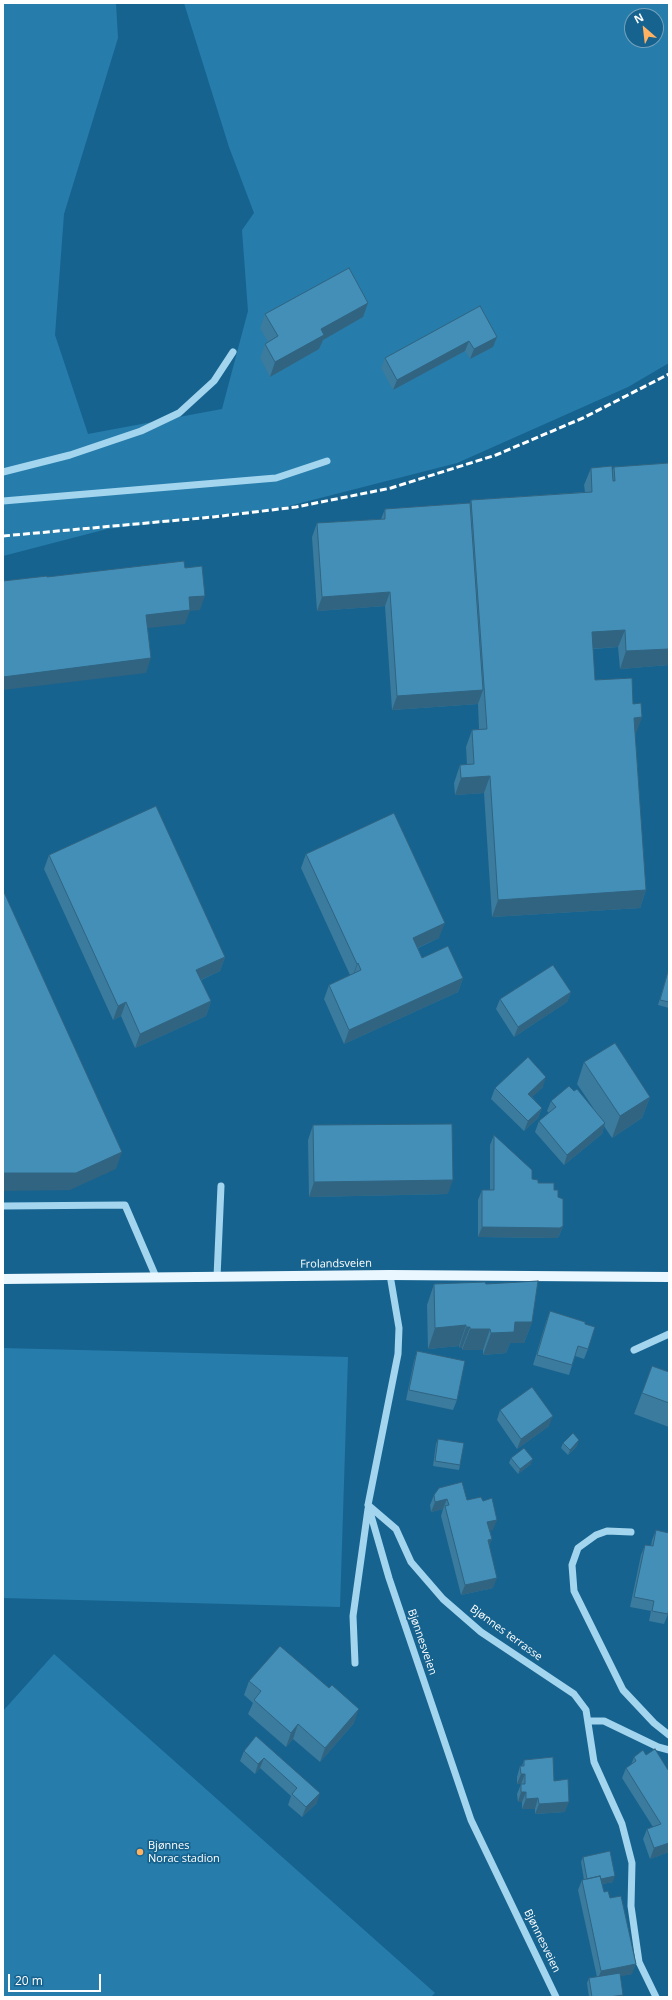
<!DOCTYPE html>
<html>
<head>
<meta charset="utf-8">
<style>
  body { margin:0 }
  #map { position:relative; width:672px; height:2000px; overflow:hidden; background:#17638f; font-family:"Open Sans",sans-serif }
  canvas { display:block }
  .frame { position:absolute; inset:0; border:4px solid #fff; pointer-events:none }
  .north { position:absolute; left:624px; top:8px; width:40px; height:40px; box-sizing:border-box; background:#17638f; border:1px solid #74a1bc; border-radius:50%; rotate:332deg; font-size:11px; font-weight:700; line-height:16px; text-align:center; color:#fff }
  .north::after { content:''; display:block; margin:auto; width:14px; height:18px; background:#ffb261; clip-path:polygon(50% 0,100% 100%,50% 72%,0 100%) }
  .scale { position:absolute; left:8px; top:1974px; width:93px; height:18px; box-sizing:border-box; border:2px solid #fff; border-top:0; padding-left:5px; font-size:12px; line-height:14px; white-space:nowrap; color:#fff; -webkit-text-stroke:3px #17638f; paint-order:stroke }
</style>
</head>
<body>
<div id="map">
<canvas width="672" height="2000"></canvas>
<div class="frame"></div>
<div class="north">N</div>
<div class="scale">20 m</div>
</div>
<script>
const ctx = document.querySelector('canvas').getContext('2d');
ctx.lineJoin = 'round';
function fillPath(path, color) {
  ctx.fillStyle = color;
  ctx.fill(path, 'evenodd');
}
function poly(rows) {
  const path = new Path2D();
  for (const r of rows) {
    path.moveTo(r[0], r[1]);
    for (let i = 2; i < r.length; i += 2) path.lineTo(r[i], r[i + 1]);
  }
  return path;
}
function trace(path, color, width, dash) {
  ctx.strokeStyle = color;
  ctx.lineWidth = width;
  ctx.lineCap = dash ? 'butt' : 'round';
  ctx.setLineDash(dash || []);
  ctx.stroke(path);
}
function write(font, color, halo, rows, align = 'center') {
  ctx.font = font + ' "Open Sans",sans-serif';
  ctx.lineWidth = 3.5;
  ctx.setLineDash([]);
  ctx.textBaseline = 'middle';
  ctx.strokeStyle = halo;
  ctx.fillStyle = color;
  for (const [text, x, y, turn = 0] of rows) {
    ctx.save();
    ctx.translate(x, y);
    ctx.rotate((+turn || 0) * Math.PI / 180);
    ctx.textAlign = isNaN(turn) ? turn : align;
    if (halo) ctx.strokeText(text, 0, 0);
    ctx.fillText(text, 0, 0);
    ctx.restore();
  }
}
fillPath(poly([
  [3,3,116,3,118,38,64,214,55,335,88,434,222,409,248,311,242,230,254,213,229,147,184,3,669,3,669,363,628,387,457,463,285,507,107,529,3,556],
  [632,16,656,16,656,40,632,40],
  [3,1348,348,1357,340,1607,3,1598],
  [54,1654,435,1993,431,1997,3,1997,3,1711]
]), '#267dab');
trace(poly([
  [3,472,70,455,141,431,179,413,214,381,233,352],
  [3,501,276,478,327,461],
  [3,1206,125,1205,156,1277],
  [390,1275,399,1328,398,1354,368,1505,389,1578,471,1820,556,1997],
  [217,1277,221,1186],
  [634,1350,669,1334],
  [368,1505,396,1529,411,1562,443,1599,481,1632,574,1694,586,1710,594,1762,622,1824,632,1863,631,1906,639,1962,656,1997],
  [631,1532,607,1531,596,1535,578,1548,572,1565,574,1591,623,1690,654,1723,669,1735],
  [355,1663,353,1616,368,1509],
  [588,1721,604,1721,658,1747,669,1750]
]), '#a3d5ef', 7);
trace(poly([
  [3,1279,390,1275,669,1277]
]), '#ebf7ff', 10);
trace(poly([
  [3,536,213,517,296,507,391,488,496,455,583,418,669,374]
]), '#fff', 3, [7, 3]);
fillPath(poly([
  [368,303,363,317,323,340,319,349,270,377,260,358,265,344,268,342,260,328,265,314],
  [480,306,497,337,493,347,470,359,465,351,393,390,381,368,385,358],
  [669,463,669,665,620,669,618,647,593,649,595,680,633,704,642,717,635,734,646,890,640,908,492,917,484,793,455,795,454,783,460,765,467,765,466,747,472,730,479,729,478,704,392,710,385,606,317,611,312,537,317,523,381,519,385,509,470,503,471,500,585,492,584,485,591,468,612,471,614,467],
  [306,854,439,938,418,948,422,958,463,978,458,992,344,1044,324,999,329,985,350,975,301,868],
  [49,855,225,957,220,971,201,980,211,1001,206,1016,135,1048,121,1016,113,1020,44,869],
  [669,968,669,1008,658,1005],
  [571,992,567,1002,514,1037,496,1009,500,999],
  [584,1062,650,1097,642,1118,612,1138,604,1126,602,1134,564,1165,535,1132,539,1121,549,1113,547,1111,551,1101,574,1091,594,1109,577,1084],
  [543,1087,532,1097,542,1108,538,1118,524,1131,491,1099,495,1088],
  [313,1125,448,1194,309,1197,308,1140],
  [494,1135,532,1179,554,1190,558,1197,563,1226,559,1236,557,1238,478,1237,478,1200,482,1190,490,1190,490,1145],
  [434,1284,486,1284,532,1322,524,1343,510,1343,506,1353,483,1355,483,1350,462,1350,462,1348,459,1348,459,1346,428,1349,427,1305],
  [550,1311,585,1324,588,1349,584,1359,575,1356,569,1375,533,1365,546,1322],
  [417,1351,457,1400,453,1410,406,1400,414,1361],
  [669,1372,669,1427,634,1414,642,1393],
  [500,1410,549,1426,517,1449,497,1420],
  [438,1439,460,1465,459,1470,433,1466,436,1444],
  [563,1443,577,1446,568,1455,561,1448],
  [511,1458,531,1464,518,1474,509,1463],
  [434,1495,467,1500,493,1530,490,1530,492,1539,489,1545,493,1588,461,1595,441,1516,443,1509,431,1512,430,1505],
  [656,1530,668,1614,664,1624,649,1621,651,1611,630,1607,641,1555,645,1545,651,1546,652,1540],
  [249,1681,354,1723,320,1762,293,1739,286,1747,248,1714,253,1703,244,1695],
  [256,1736,317,1803,302,1817,288,1805,291,1796,260,1768,255,1774,240,1761,244,1751],
  [643,1750,669,1852,650,1859,643,1839,647,1829,653,1827,622,1778,626,1768,631,1765,634,1757],
  [524,1760,554,1781,565,1812,535,1814,535,1809,522,1809,522,1802,518,1802,517,1794,521,1784,517,1784,517,1777,520,1766,522,1766],
  [583,1857,613,1882,602,1884,604,1892,610,1898,632,1974,620,1976,622,1997,589,1997,587,1983,589,1978,597,1977,578,1890,582,1880,584,1880,581,1862]
]), '#3a7b9e');
fillPath(poly([
  [368,303,363,317,323,340,319,349,270,377,275,362,321,329],
  [497,337,493,347,470,359,474,349],
  [469,341,465,351,393,390,397,380],
  [390,592,385,606,317,611,322,597],
  [205,596,200,610,190,611,185,624,140,629,146,615,189,597],
  [625,630,618,647,586,649,592,632],
  [669,649,669,665,620,669,626,651],
  [151,658,146,673,3,690,3,677],
  [483,690,478,704,392,710,397,696],
  [642,717,636,734,628,735,634,718],
  [490,776,484,793,455,795,461,778],
  [646,890,640,908,492,917,498,900],
  [445,923,439,938,408,952,413,938],
  [225,957,220,971,191,984,196,970],
  [358,963,353,977,352,978,357,964],
  [463,978,458,992,344,1044,349,1030],
  [571,992,567,1002,514,1037,518,1027],
  [211,1001,206,1016,135,1048,140,1034],
  [126,1002,121,1016,113,1020,118,1006],
  [546,1077,543,1087,525,1104,528,1094],
  [650,1097,642,1118,612,1138,620,1116],
  [542,1108,538,1118,524,1131,528,1121],
  [605,1123,602,1134,564,1165,567,1155],
  [122,1152,116,1169,70,1190,3,1191,3,1173],
  [453,1180,448,1194,309,1197,314,1182],
  [563,1226,559,1236,557,1238,478,1237,482,1227],
  [515,1322,532,1322,524,1343,510,1343,506,1353,483,1355,491,1333],
  [466,1325,459,1346,428,1349,435,1328],
  [466,1327,470,1327,462,1348,459,1348],
  [470,1329,490,1329,483,1350,462,1350],
  [553,1416,549,1426,517,1449,521,1439],
  [579,1440,577,1446,568,1455,570,1450],
  [533,1459,531,1464,518,1474,520,1469],
  [447,1499,443,1509,431,1512,435,1502],
  [497,1520,493,1530,484,1532,487,1522],
  [492,1539,488,1549,488,1540],
  [497,1578,493,1588,461,1595,465,1585],
  [359,1709,354,1723,320,1762,325,1748],
  [298,1724,293,1739,286,1747,291,1733],
  [264,1758,260,1768,255,1774,258,1764],
  [521,1774,525,1774,521,1784,517,1784],
  [521,1792,526,1792,522,1802,518,1802],
  [320,1793,317,1803,302,1817,306,1807],
  [538,1798,535,1809,522,1809,526,1799],
  [569,1802,565,1812,535,1814,539,1804],
  [669,1843,669,1852,650,1859,654,1848],
  [615,1876,613,1882,586,1887,588,1882],
  [636,1964,632,1974,597,1981,601,1971],
  [623,1995,622,1997,609,1997]
]), '#306481');
const building = poly([
  [349,268,368,303,321,329,324,335,275,362,265,344,278,336,265,314,349,268],
  [480,306,497,337,474,349,469,341,397,380,385,358,480,306],
  [669,463,669,649,626,651,625,630,592,632,595,680,632,678,633,704,641,703,642,717,634,718,646,890,498,900,490,776,461,778,460,765,474,764,472,730,487,729,471,500,592,492,591,468,612,466,613,481,615,481,614,467,669,463],
  [470,503,483,690,397,696,390,592,322,597,317,523,385,519,385,509,470,503],
  [184,561,185,568,202,566,205,596,189,597,190,610,146,615,151,658,3,677,3,581,47,576,47,577,184,561],
  [156,806,225,957,196,970,211,1001,140,1034,126,1002,118,1006,49,855,156,806],
  [394,813,445,923,413,938,422,958,448,946,463,978,349,1030,329,985,361,970,358,963,357,964,306,854,394,813],
  [3,890,122,1152,76,1173,3,1173,3,890],
  [553,965,571,992,518,1027,500,999,553,965],
  [669,968,669,1002,660,1000,669,968],
  [615,1043,650,1097,620,1116,584,1062,615,1043],
  [528,1057,546,1077,528,1094,542,1108,528,1121,495,1088,528,1057],
  [569,1086,574,1091,577,1089,605,1123,567,1155,539,1121,556,1107,551,1101,569,1086],
  [452,1124,453,1180,314,1182,313,1125,452,1124],
  [494,1135,532,1170,532,1179,538,1180,538,1183,554,1183,554,1190,558,1190,558,1197,563,1199,563,1226,560,1228,482,1227,482,1190,494,1190,494,1135],
  [538,1281,532,1322,515,1322,514,1332,491,1333,490,1329,470,1329,470,1327,466,1327,466,1325,435,1328,434,1284,485,1282,486,1284,538,1281],
  [550,1311,585,1322,585,1324,595,1327,588,1349,578,1346,572,1365,537,1355,550,1311],
  [417,1351,465,1361,457,1400,409,1390,417,1351],
  [652,1366,669,1372,669,1403,642,1393,652,1366],
  [532,1387,553,1416,521,1439,500,1410,532,1387],
  [573,1433,579,1440,570,1450,563,1443,573,1433],
  [438,1439,464,1443,460,1465,435,1461,438,1439],
  [524,1448,533,1459,520,1469,511,1458,524,1448],
  [462,1482,467,1500,481,1497,483,1501,492,1498,497,1520,487,1522,492,1539,488,1540,497,1578,465,1585,445,1506,449,1505,447,1499,435,1502,434,1495,439,1488,462,1482],
  [656,1530,669,1533,669,1607,668,1614,652,1611,654,1601,634,1597,645,1545,653,1546,656,1530],
  [280,1646,329,1688,332,1685,359,1709,325,1748,298,1724,291,1733,254,1700,261,1691,249,1681,280,1646],
  [256,1736,320,1793,306,1807,292,1794,297,1788,264,1758,258,1764,244,1751,256,1736],
  [655,1749,668,1770,669,1770,669,1843,654,1848,647,1829,661,1824,626,1768,636,1761,634,1757,643,1750,646,1755,655,1749],
  [553,1757,554,1781,568,1779,569,1802,539,1804,538,1798,526,1799,526,1792,521,1792,521,1784,525,1784,525,1774,521,1774,520,1766,524,1766,524,1760,553,1757],
  [610,1851,615,1876,601,1879,600,1876,587,1879,583,1857,610,1851],
  [600,1876,604,1892,608,1891,610,1898,621,1896,636,1964,601,1971,582,1880,600,1876],
  [620,1973,623,1995,609,1997,592,1997,589,1978,620,1973]
]);
fillPath(building, '#448fb8');
trace(building, '#306481', 1);
for (const [x, y, r, color] of [
  [140,1852,4,"#ffb261"]
]) {
  const dot = new Path2D();
  dot.arc(x, y, r, 0, 2 * Math.PI);
  ctx.fillStyle = color;
  ctx.fill(dot);
  trace(dot, '#17638f', 1.5);
}
write('11px', '#fff', '#17638f', [
  ["Frolandsveien",336,1264,-1],
  ["Bjønnes terrasse",506,1633,36],
  ["Bjønnesveien",422,1642,71],
  ["Bjønnesveien",542,1941,64]
]);
write('11px', '#fff', '#17638f', [
  ["Bjønnes",148,1846],
  ["Norac stadion",148,1859]
], 'left');
</script>
</body>
</html>
